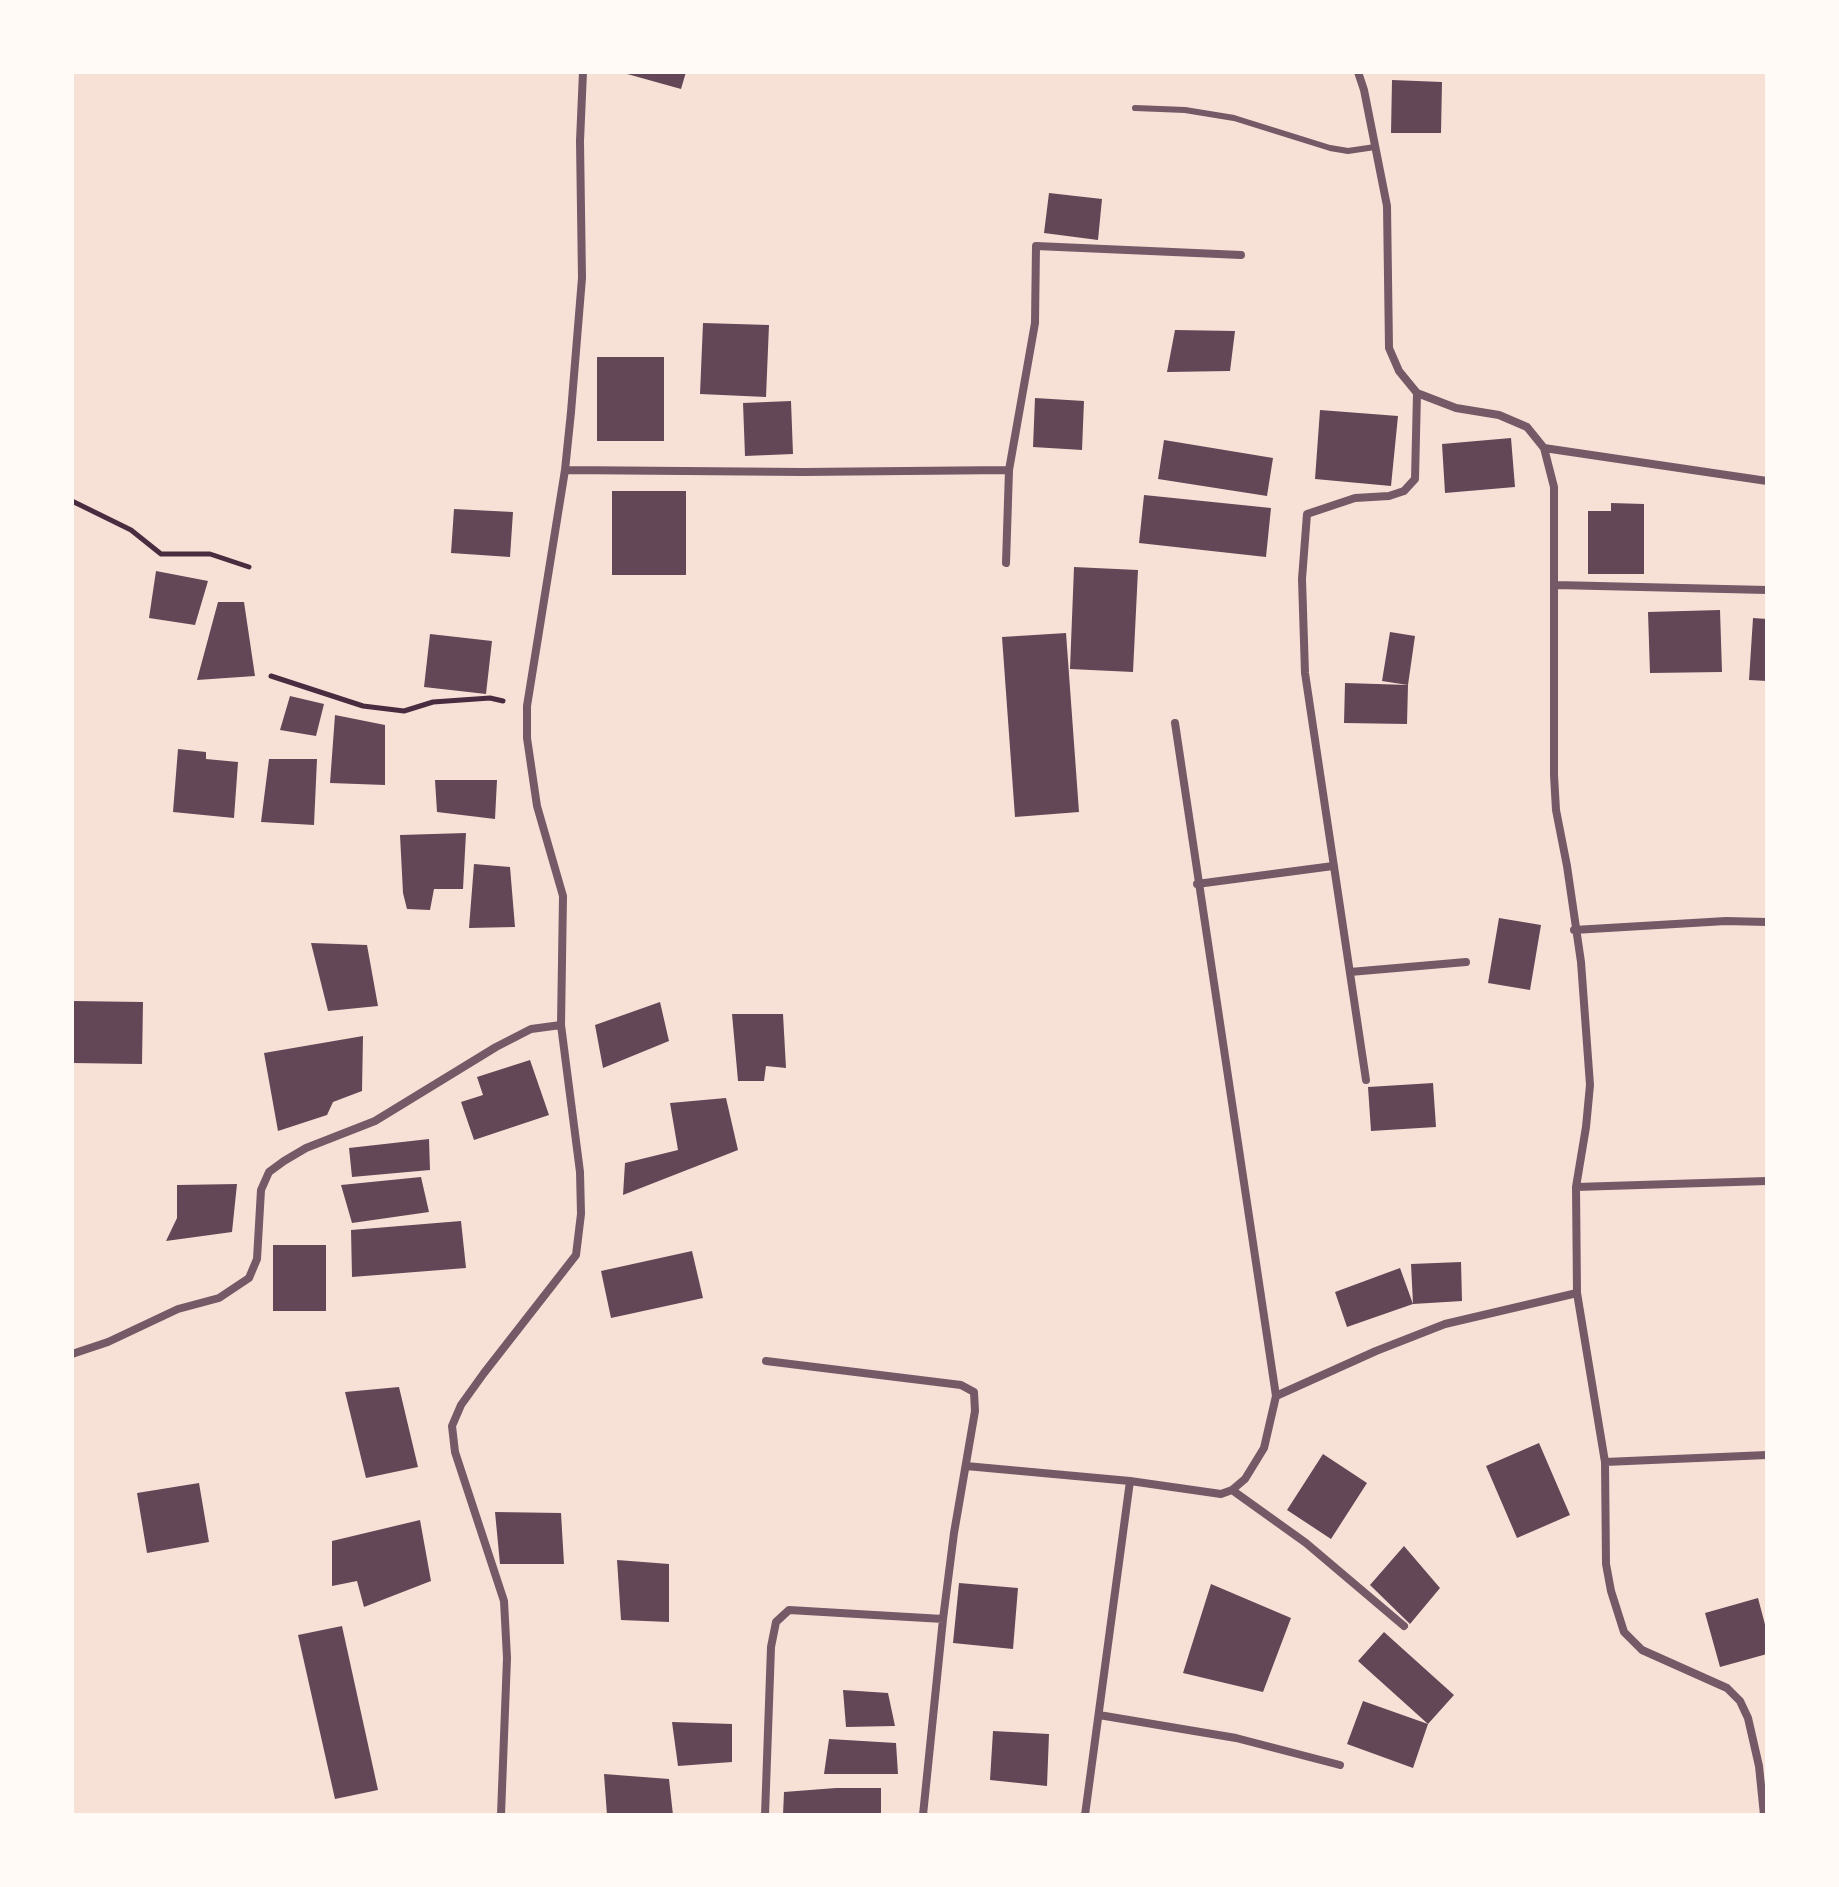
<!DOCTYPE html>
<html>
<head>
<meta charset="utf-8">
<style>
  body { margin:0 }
  #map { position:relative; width:1839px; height:1887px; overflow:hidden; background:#f7e1d7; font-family:"Fira Sans",sans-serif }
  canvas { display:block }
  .frame { position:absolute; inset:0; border:74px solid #fffaf5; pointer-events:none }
</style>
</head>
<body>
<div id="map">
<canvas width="1839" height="1887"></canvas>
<div class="frame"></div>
</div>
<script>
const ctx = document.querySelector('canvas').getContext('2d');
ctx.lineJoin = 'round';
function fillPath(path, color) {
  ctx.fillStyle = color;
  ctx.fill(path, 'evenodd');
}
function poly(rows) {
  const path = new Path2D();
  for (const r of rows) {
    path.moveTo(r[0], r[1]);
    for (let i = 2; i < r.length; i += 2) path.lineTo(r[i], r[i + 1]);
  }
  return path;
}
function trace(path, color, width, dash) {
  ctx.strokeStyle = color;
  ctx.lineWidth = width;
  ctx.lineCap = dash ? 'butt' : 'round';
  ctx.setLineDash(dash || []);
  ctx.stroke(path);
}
fillPath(poly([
  [620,72,686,72,681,89],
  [1392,80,1442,82,1441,133,1391,133],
  [1049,193,1102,199,1098,240,1044,233],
  [703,323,769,325,766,397,700,394],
  [1175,330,1235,331,1230,371,1167,372],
  [597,357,664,357,664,441,597,441],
  [1035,398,1084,401,1082,450,1033,447],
  [791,401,793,454,745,456,743,403],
  [1320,410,1398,416,1391,486,1315,479],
  [1511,438,1515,487,1445,493,1442,444],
  [1164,440,1273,458,1267,496,1158,479],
  [612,491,686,491,686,575,612,575],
  [1144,495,1271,508,1266,557,1139,543],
  [1611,503,1644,504,1644,574,1588,574,1588,511,1611,511],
  [454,509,513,512,510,557,451,553],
  [1074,567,1138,570,1133,672,1070,669],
  [156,571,208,581,195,625,149,618],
  [218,602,244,602,255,676,197,680],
  [1720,610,1722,672,1650,673,1648,612],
  [1753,618,1767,619,1767,681,1749,680],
  [1390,632,1415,636,1408,685,1382,681],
  [1066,633,1079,812,1015,817,1002,637],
  [430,634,492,641,486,694,424,687],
  [1345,683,1408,685,1407,724,1344,723],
  [290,696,324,704,316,736,280,730],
  [335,715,385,725,385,785,330,783],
  [178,749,206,752,206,759,238,762,234,818,173,812],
  [269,759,317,759,314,825,261,822],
  [435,780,497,780,495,819,437,812],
  [466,833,463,889,434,889,430,910,407,909,403,893,400,835],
  [474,864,510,867,515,927,469,928],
  [1499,918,1541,925,1530,990,1488,983],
  [311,943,367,945,378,1006,328,1011],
  [72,1001,143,1002,142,1064,72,1063],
  [660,1002,669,1041,603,1068,595,1025],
  [732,1014,783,1014,786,1068,766,1066,764,1081,738,1081],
  [363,1036,362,1091,333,1102,327,1115,278,1131,264,1053],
  [530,1060,549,1115,474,1140,461,1102,483,1095,477,1077],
  [1433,1083,1436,1127,1371,1131,1368,1087],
  [726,1098,738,1150,623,1195,625,1163,678,1150,670,1103],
  [429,1139,430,1170,352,1177,349,1148],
  [421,1177,429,1212,352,1223,341,1185],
  [237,1184,232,1232,166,1241,177,1218,177,1185],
  [461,1221,466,1268,352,1277,351,1230],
  [273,1245,326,1245,326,1311,273,1311],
  [692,1251,703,1298,611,1318,601,1271],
  [1461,1262,1462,1301,1413,1304,1411,1264],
  [1400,1268,1413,1304,1347,1327,1335,1292],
  [399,1387,418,1467,366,1478,345,1392],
  [1539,1443,1570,1515,1517,1538,1486,1466],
  [1323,1454,1367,1483,1331,1539,1287,1510],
  [199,1483,209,1542,147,1553,137,1493],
  [495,1512,561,1513,564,1564,500,1564],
  [420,1520,431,1581,364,1607,357,1581,332,1586,332,1541],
  [1404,1546,1440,1588,1410,1624,1370,1585],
  [617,1560,669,1564,669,1622,621,1620],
  [959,1583,1018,1588,1013,1649,953,1643],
  [1211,1584,1291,1618,1263,1692,1183,1673],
  [1758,1598,1767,1632,1767,1654,1720,1667,1705,1613],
  [342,1626,378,1790,335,1799,298,1635],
  [1384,1632,1454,1695,1428,1724,1358,1661],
  [843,1690,888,1693,895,1726,846,1727],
  [1363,1701,1428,1724,1413,1768,1347,1744],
  [672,1722,732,1724,732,1762,678,1766],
  [993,1731,1049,1734,1047,1786,990,1780],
  [829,1739,896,1743,898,1774,824,1774],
  [604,1774,669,1779,673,1815,607,1815],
  [836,1788,881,1788,881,1815,783,1815,784,1792]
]), '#644757');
trace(poly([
  [72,501,131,530,161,554,210,554,249,567],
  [271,676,363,706,404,711,433,702,490,698,503,701]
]), '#4a2c40', 5);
trace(poly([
  [1135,108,1185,110,1234,118,1330,148,1348,151,1375,147]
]), '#755966', 6);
trace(poly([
  [1358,72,1364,90,1387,206,1389,348,1399,371,1417,393,1456,408,1499,415,1527,427,1544,448,1554,487,1554,775,1556,810,1567,866,1581,962,1590,1085,1586,1127,1576,1187,1577,1293,1605,1462,1606,1564,1611,1591,1624,1632,1642,1650,1727,1688,1740,1701,1748,1718,1759,1766,1764,1815],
  [1544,448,1767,481],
  [565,470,803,472,1009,470,1035,323,1036,246,1241,255],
  [1006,563,1009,470],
  [1556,585,1767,590],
  [1197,884,1333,866],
  [1574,930,1726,921,1767,922],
  [1350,972,1466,962],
  [1366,1080,1305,673,1302,579,1307,514,1355,498,1389,496,1404,491,1415,479,1417,393],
  [1576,1187,1767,1181],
  [72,1354,108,1342,178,1309,219,1298,249,1278,257,1259,261,1190,269,1172,284,1161,306,1148,375,1121,496,1047,531,1029,561,1025],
  [766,1361,961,1385,974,1392,975,1411,954,1533,943,1619,923,1815],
  [1276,1396,1376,1351,1445,1324,1577,1293],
  [1605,1462,1767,1455],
  [966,1466,1130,1481,1085,1815],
  [1130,1481,1221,1494,1232,1490,1245,1479,1264,1448,1276,1396,1175,723],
  [1232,1490,1306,1543,1404,1626],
  [1099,1715,1236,1738,1340,1765],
  [501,1815,507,1658,504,1601,455,1452,452,1426,461,1405,484,1373,576,1255,581,1214,580,1172,561,1025,563,896,537,806,527,738,527,706,565,470,571,412,582,278,580,141,583,72],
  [765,1815,771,1647,776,1622,789,1610,943,1619]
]), '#755966', 8);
</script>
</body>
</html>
